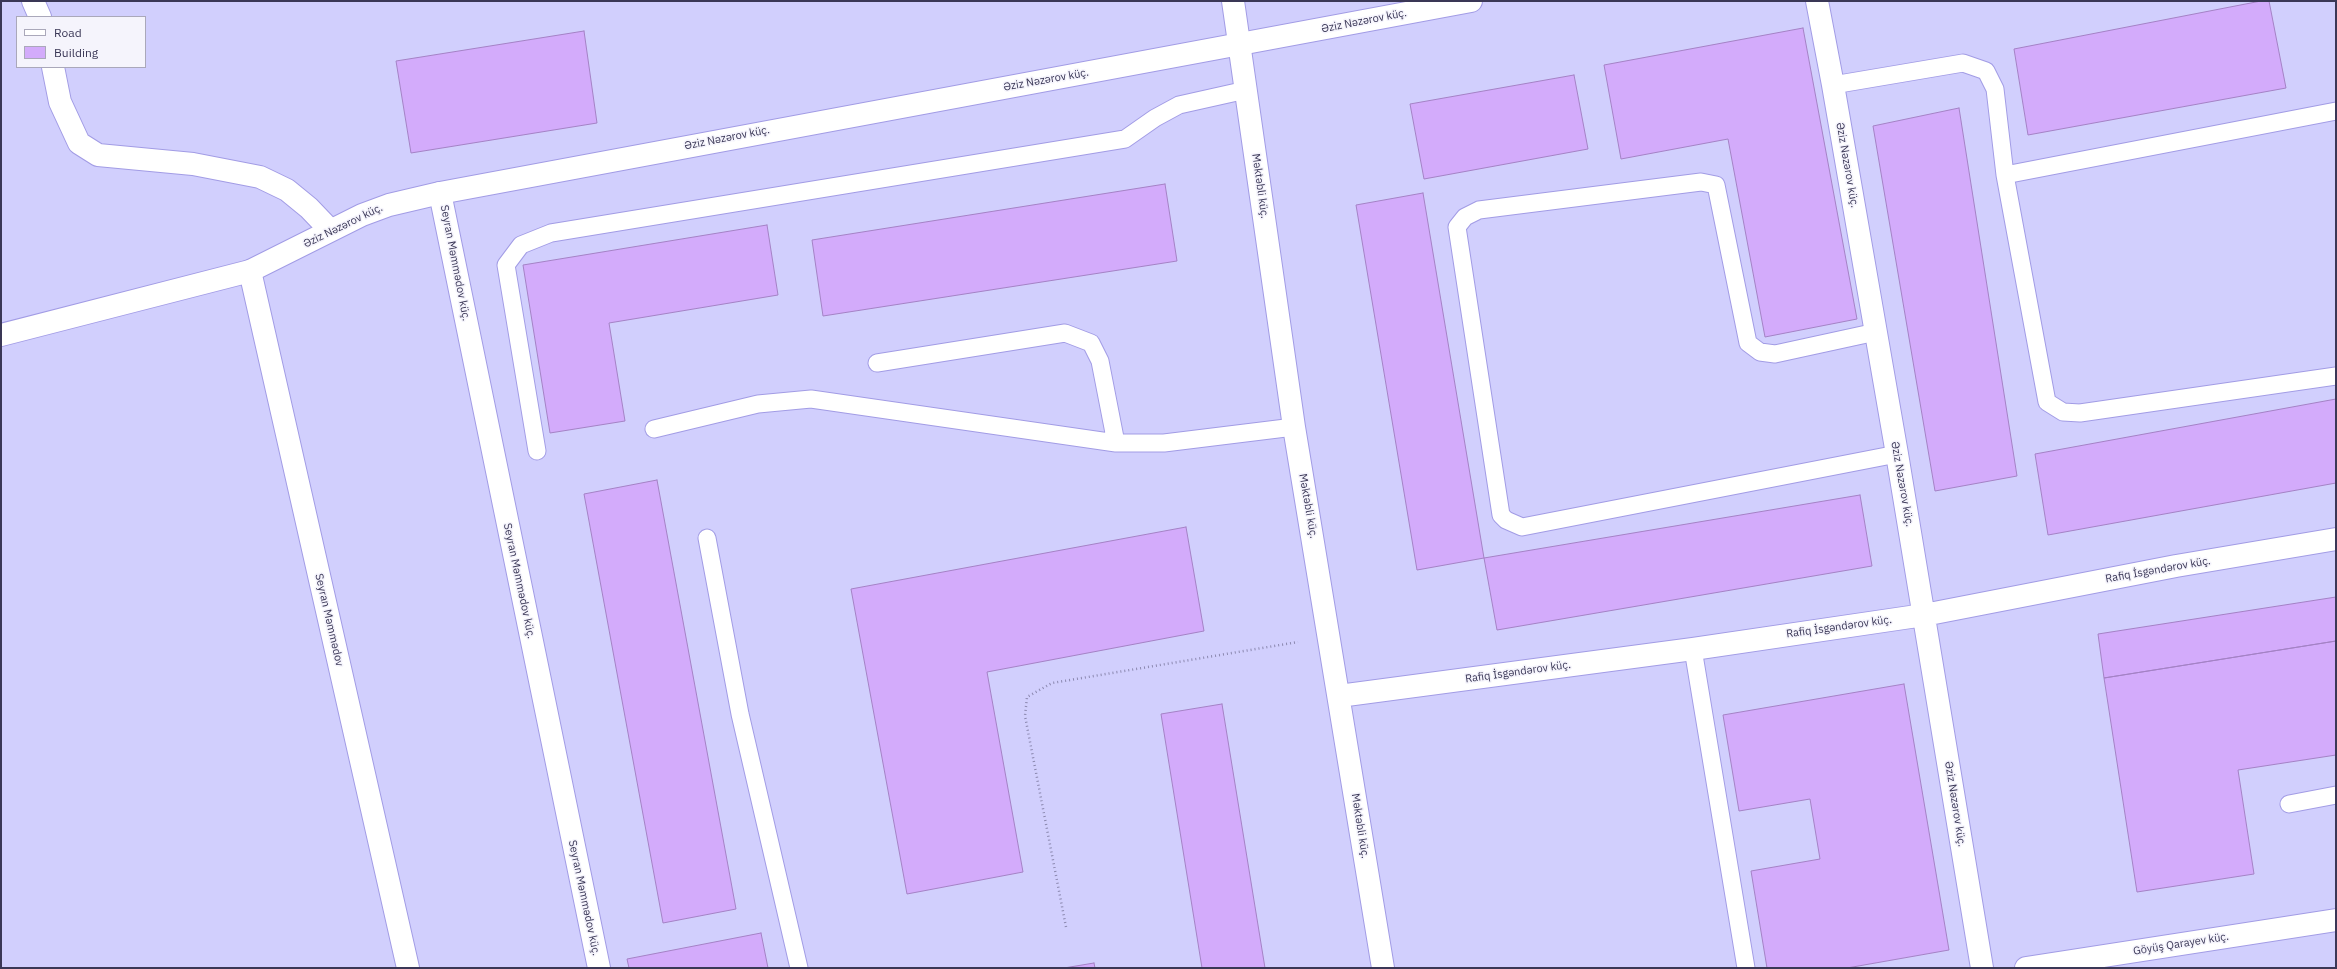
<!DOCTYPE html>
<html>
<head>
<meta charset="utf-8">
<style>
  body { margin:0 }
  #map { position:relative; width:2337px; height:969px; overflow:hidden; background:#d1cffd; font-family:"IBM Plex Sans",sans-serif }
  canvas { display:block }
  .frame { position:absolute; inset:0; border:2px solid #3a3756; pointer-events:none }
  .legend { position:absolute; left:16px; top:16px; width:130px; height:52px; box-sizing:border-box; background:#f5f4fc; border:1px solid #aaa8ba; margin:0; padding:5px 7px; list-style:none; font-size:12px; color:#3a3756 }
  .legend li { display:flex; align-items:center; gap:8px; height:20px }
  .legend b { width:20px; border:1px solid #aaa8ba }
</style>
</head>
<body>
<div id="map">
<canvas width="2337" height="969"></canvas>
<div class="frame"></div>
<ul class="legend">
<li><b style="height:5px;background:#fff"></b>Road</li>
<li><b style="height:11px;background:#d3abfb"></b>Building</li>
</ul>
</div>
<script>
const ctx = document.querySelector('canvas').getContext('2d');
ctx.lineJoin = 'round';
function fillPath(path, color) {
  ctx.fillStyle = color;
  ctx.fill(path, 'evenodd');
}
function poly(rows) {
  const path = new Path2D();
  for (const r of rows) {
    path.moveTo(r[0], r[1]);
    for (let i = 2; i < r.length; i += 2) path.lineTo(r[i], r[i + 1]);
  }
  return path;
}
function trace(path, color, width, dash) {
  ctx.strokeStyle = color;
  ctx.lineWidth = width;
  ctx.lineCap = dash ? 'butt' : 'round';
  ctx.setLineDash(dash || []);
  ctx.stroke(path);
}
function write(font, color, halo, rows, align = 'center') {
  ctx.font = font + ' "IBM Plex Sans",sans-serif';
  ctx.lineWidth = 3;
  ctx.setLineDash([]);
  ctx.textBaseline = 'middle';
  ctx.strokeStyle = halo;
  ctx.fillStyle = color;
  for (const [text, x, y, turn = 0] of rows) {
    ctx.save();
    ctx.translate(x, y);
    ctx.rotate((+turn || 0) * Math.PI / 180);
    ctx.textAlign = isNaN(turn) ? turn : align;
    if (halo) ctx.strokeText(text, 0, 0);
    ctx.fillText(text, 0, 0);
    ctx.restore();
  }
}
const building = poly([
  [2261,1,2269,1,2286,88,2028,135,2014,49,2261,1],
  [1803,28,1857,319,1765,337,1728,139,1621,159,1604,65,1803,28],
  [584,31,597,123,411,153,396,61,584,31],
  [1574,75,1588,149,1424,179,1410,104,1574,75],
  [1959,108,2017,476,1935,491,1873,126,1959,108],
  [1165,184,1177,261,823,316,812,240,1165,184],
  [1423,193,1484,558,1417,570,1356,205,1423,193],
  [767,225,778,295,609,323,625,421,550,433,523,265,767,225],
  [2336,399,2336,483,2048,535,2035,454,2336,399],
  [657,480,736,909,663,923,584,494,657,480],
  [1860,495,1872,566,1497,630,1484,558,1860,495],
  [1186,527,1204,631,987,672,1023,872,907,894,851,589,1186,527],
  [2336,597,2336,641,2104,678,2098,634,2336,597],
  [2336,641,2336,755,2238,770,2254,874,2137,892,2104,678,2336,641],
  [1904,684,1949,950,1847,968,1767,968,1751,871,1820,859,1810,799,1739,811,1723,715,1904,684],
  [1222,704,1265,968,1202,968,1161,714,1222,704],
  [761,933,768,968,629,968,627,959,761,933],
  [1094,963,1095,968,1064,968,1094,963]
]);
fillPath(building, '#d3abfb');
trace(building, '#a482c5', 1);
const service = poly([
  [1833,85,1963,63,1986,71,1995,89,2005,175,2047,402,2063,412,2080,413,2336,376],
  [2005,175,2336,111],
  [1876,332,1775,354,1760,352,1748,343,1716,185,1701,182,1479,210,1465,217,1457,227,1501,515,1506,520,1522,527,1897,454],
  [877,363,1065,333,1091,343,1100,361,1116,443],
  [654,429,758,404,811,399,1116,443,1164,443,1294,427],
  [537,451,506,265,521,245,551,233,1125,139,1155,118,1179,105,1246,90],
  [707,538,740,714,799,968],
  [1693,649,1746,968],
  [2289,804,2336,795]
]);
const minor = poly([
  [33,1,40,17],
  [1233,1,1294,427,1383,968],
  [1817,1,1833,85,1897,454,1982,968],
  [53,67,60,102,79,143,98,155,193,164,260,177,287,190,309,208,330,230],
  [440,193,599,968],
  [250,271,408,968],
  [1339,696,1693,649,1924,615,2176,566,2336,539],
  [2026,968,2336,920]
]);
const tertiary = poly([
  [1,335,250,271,362,215,389,205,440,193,1471,1]
]);
trace(service, '#a29ce5', 19);
trace(minor, '#a29ce5', 24);
trace(tertiary, '#a29ce5', 24);
trace(poly([
  [1066,927,1025,716,1027,697,1052,683,1298,642]
]), '#8c89b0', 2.5, [1, 3]);
trace(service, '#fff', 17);
trace(minor, '#fff', 22);
trace(tertiary, '#fff', 22);
write('11px', '#3a3756', '#f5f4fc', [
  ["Əziz Nəzərov küç.",1364,21,-11],
  ["Əziz Nəzərov küç.",1046,80,-10],
  ["Əziz Nəzərov küç.",727,138,-11],
  ["Əziz Nəzərov küç.",1847,165,80],
  ["Məktəbli küç.",1260,186,82],
  ["Əziz Nəzərov küç.",343,226,-26],
  ["Seyran Məmmədov küç.",455,263,79],
  ["Əziz Nəzərov küç.",1902,484,80],
  ["Məktəbli küç.",1308,506,80],
  ["Rafiq İsgəndərov küç.",2158,570,-10],
  ["Seyran Məmmədov küç.",519,581,78],
  ["Seyran Məmmədov",329,620,77],
  ["Rafiq İsgəndərov küç.",1839,627,-8],
  ["Rafiq İsgəndərov küç.",1518,672,-8],
  ["Əziz Nəzərov küç.",1955,804,81],
  ["Məktəbli küç.",1360,826,81],
  ["Seyran Məmmədov küç.",584,898,78],
  ["Göyüş Qarayev küç.",2181,944,-9]
]);
</script>
</body>
</html>
